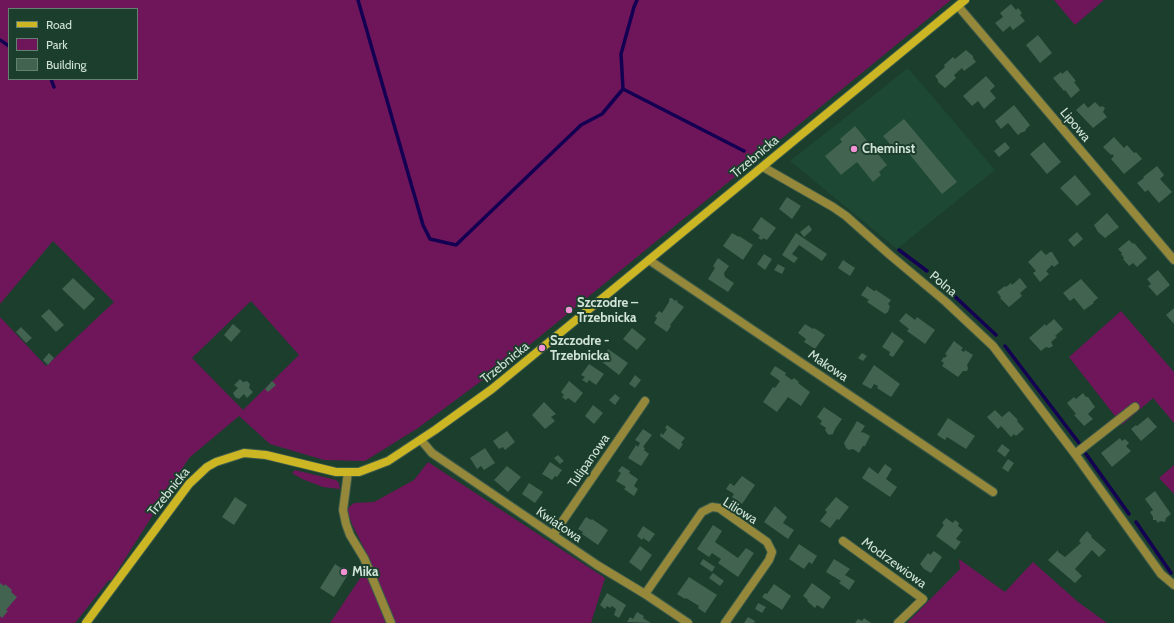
<!DOCTYPE html>
<html>
<head>
<meta charset="utf-8">
<style>
  body { margin:0 }
  #map { position:relative; width:1174px; height:623px; overflow:hidden; background:#1c3e2c; font-family:Cabin,sans-serif }
  canvas { display:block }
  .legend { position:absolute; left:8px; top:8px; width:130px; height:72px; box-sizing:border-box; background:#1c3e2c; border:1px solid #648071; margin:0; padding:5px 7px; list-style:none; font-size:12px; color:#d0e3d8 }
  .legend li { display:flex; align-items:center; gap:8px; height:20px }
  .legend b { width:20px; border:1px solid #648071 }
</style>
</head>
<body>
<div id="map">
<canvas width="1174" height="623"></canvas>
<ul class="legend">
<li><b style="height:5px;background:#cdb624"></b>Road</li>
<li><b style="height:11px;background:#6f165a"></b>Park</li>
<li><b style="height:11px;background:#416350"></b>Building</li>
</ul>
</div>
<script>
const ctx = document.querySelector('canvas').getContext('2d');
ctx.lineJoin = 'round';
function fillPath(path, color) {
  ctx.fillStyle = color;
  ctx.fill(path, 'evenodd');
}
function poly(rows) {
  const path = new Path2D();
  for (const r of rows) {
    path.moveTo(r[0], r[1]);
    for (let i = 2; i < r.length; i += 2) path.lineTo(r[i], r[i + 1]);
  }
  return path;
}
function trace(path, color, width, dash) {
  ctx.strokeStyle = color;
  ctx.lineWidth = width;
  ctx.lineCap = dash ? 'butt' : 'round';
  ctx.setLineDash(dash || []);
  ctx.stroke(path);
}
function write(font, color, halo, rows, align = 'center') {
  ctx.font = font + ' Cabin,sans-serif';
  ctx.lineWidth = 4;
  ctx.setLineDash([]);
  ctx.textBaseline = 'middle';
  ctx.strokeStyle = halo;
  ctx.fillStyle = color;
  for (const [text, x, y, turn = 0] of rows) {
    ctx.save();
    ctx.translate(x, y);
    ctx.rotate((+turn || 0) * Math.PI / 180);
    ctx.textAlign = isNaN(turn) ? turn : align;
    if (halo) ctx.strokeText(text, 0, 0);
    ctx.fillText(text, 0, 0);
    ctx.restore();
  }
}
fillPath(poly([
  [908,68,995,170,897,249,790,161]
]), '#1d4833');
fillPath(poly([
  [0,0,951,0,527,347,418,428,365,461,324,460,270,444,239,416,189,458,111,581,109,580,75,623,0,623,0,317,46,366,114,302,53,241,0,304],
  [9,9,137,9,137,79,9,79],
  [251,301,299,355,243,410,192,358],
  [1054,0,1104,0,1075,25],
  [1121,311,1174,372,1174,423,1153,398,1122,425,1069,357],
  [428,462,605,578,591,623,330,623,371,562,352,524,347,510,349,507,354,503,374,502,414,480],
  [1174,465,1174,494,1159,478],
  [295,470,336,480,339,483,340,489,323,487,302,479,292,473],
  [959,559,1005,592,1033,562,1078,602,1107,623,907,623,960,569]
]), '#6f165a');
trace(poly([
  [358,0,423,225,430,239,456,245,581,125,602,114,623,89,621,54,634,7,637,0],
  [0,40,9,46],
  [51,79,54,87],
  [623,89,744,151],
  [754,158,756,161],
  [899,250,927,271],
  [933,276,996,335],
  [1005,346,1079,443],
  [1086,454,1129,514],
  [1136,522,1171,573]
]), '#140052', 3.5);
fillPath(poly([
  [1011,4,1016,10,1018,8,1022,13,1020,15,1025,21,1013,30,1010,26,1003,32,995,23,1003,17,1000,13],
  [1038,35,1052,53,1040,63,1026,45],
  [966,50,973,56,973,58,976,62,964,71,962,68,954,75,956,78,945,88,938,82,938,80,935,76,945,67,944,65,953,57,955,59],
  [1067,70,1076,81,1074,82,1080,90,1071,98,1065,90,1064,91,1053,78,1061,72,1062,74],
  [986,76,995,86,990,91,996,98,984,109,978,101,972,106,963,96],
  [1095,102,1100,107,1102,106,1105,108,1103,112,1107,117,1093,128,1076,110,1084,103,1088,108],
  [1014,105,1030,125,1026,129,1026,130,1024,132,1022,132,1018,135,1008,123,1001,129,995,121],
  [904,119,957,182,942,194,902,145,896,151,883,136],
  [855,126,887,165,879,172,881,175,873,182,857,162,841,175,825,156,842,142,840,139],
  [1114,137,1124,148,1127,145,1134,153,1136,152,1142,159,1124,174,1111,159,1114,156,1112,154,1111,155,1103,147],
  [1005,142,1010,148,999,157,994,151],
  [1044,142,1061,162,1047,174,1030,154],
  [1157,166,1164,175,1160,179,1172,192,1159,203,1148,190,1145,192,1137,183,1144,178,1143,177],
  [1075,175,1091,194,1077,206,1060,188],
  [787,197,801,206,792,219,779,209],
  [1107,213,1119,227,1105,238,1098,232,1094,225],
  [761,217,776,228,767,240,763,238,762,240,758,238,760,236,752,230],
  [809,225,812,230,804,237,800,232],
  [1077,232,1083,239,1074,247,1068,240],
  [732,233,739,237,739,236,753,245,743,260,723,246],
  [796,233,827,254,822,261,799,245,792,254,798,258,794,263,782,255],
  [1129,240,1133,244,1134,243,1147,258,1137,267,1133,263,1129,266,1123,259,1124,258,1121,254,1122,253,1118,249],
  [1041,250,1046,255,1050,252,1052,252,1059,263,1054,267,1052,265,1046,271,1049,274,1040,282,1033,273,1036,271,1028,262],
  [764,254,772,259,765,270,757,264],
  [718,258,729,266,724,273,725,277,734,283,728,292,708,279,715,268,713,266],
  [843,260,855,268,850,276,838,268],
  [778,264,785,268,782,274,774,270],
  [1158,270,1170,285,1157,296,1148,286,1151,284,1147,279],
  [73,278,95,299,84,310,62,289],
  [1020,278,1027,287,1020,293,1022,296,1009,307,1000,298,1001,297,997,292,1005,286,1006,287,1011,283,1012,285],
  [1081,279,1098,298,1093,302,1094,303,1084,310,1074,298,1070,301,1063,293],
  [867,286,874,291,876,290,891,300,888,304,890,306,888,312,885,314,867,302,869,300,861,295],
  [670,298,672,298,675,301,676,300,678,301,677,302,684,307,670,325,671,326,667,332,654,323,657,318,655,316,659,311,662,313,669,302,669,300],
  [1174,308,1174,324,1166,315],
  [49,309,64,325,56,332,41,316],
  [906,313,915,320,917,317,935,330,925,344,907,331,909,329,899,321],
  [1054,319,1063,329,1055,336,1057,337,1051,342,1053,346,1049,348,1046,347,1041,351,1029,338,1045,324,1046,326],
  [233,324,241,331,231,342,224,335],
  [805,324,813,329,814,328,825,335,815,349,804,342,806,339,798,333],
  [21,327,32,338,26,343,16,332],
  [632,328,646,339,637,350,623,339],
  [892,332,904,341,893,357,889,355,890,352,882,347],
  [954,341,963,348,961,350,964,352,965,350,973,355,967,365,968,368,967,371,963,371,958,377,942,366,944,363,941,361,944,357,945,358,947,355,945,354],
  [608,349,628,363,619,375,597,358,602,352,605,354],
  [49,353,54,358,48,365,43,360],
  [862,353,867,356,863,361,858,358],
  [589,364,604,374,596,385,589,380,587,383,582,380,585,377,581,375],
  [874,365,900,384,891,397,877,388,878,386,874,384,871,389,862,384],
  [775,366,786,373,785,375,792,380,794,378,799,382,798,383,810,392,801,406,788,397,777,412,763,402,773,387,775,388,780,381,770,374],
  [635,375,641,380,635,388,629,384],
  [240,379,243,382,247,381,250,384,249,388,253,392,247,398,244,394,239,399,235,397,233,393,238,388,234,385],
  [272,381,276,385,268,392,265,389],
  [569,381,583,393,575,403,568,398,566,400,562,397,564,395,561,392],
  [1083,393,1086,397,1088,397,1095,407,1088,414,1093,419,1084,426,1074,415,1076,414,1067,403,1074,397,1076,399],
  [615,394,620,398,615,405,609,400],
  [544,402,556,414,551,417,555,421,545,429,532,415],
  [593,405,603,413,594,424,585,416],
  [824,407,842,419,835,429,833,434,829,435,827,433,825,430,826,428,820,424,822,421,817,417],
  [995,410,1002,417,1009,411,1018,420,1017,421,1024,429,1016,436,1014,434,1011,437,1001,426,998,429,987,417],
  [1148,417,1157,427,1141,441,1131,429,1136,425,1137,426],
  [948,418,975,436,966,449,947,437,945,440,937,435],
  [857,421,865,426,861,432,862,433,863,432,870,436,865,446,863,446,859,453,853,449,849,450,846,448,844,443],
  [667,425,685,438,681,443,683,444,679,450,660,436,661,433,663,435,667,429,665,428],
  [643,429,652,435,643,447,645,448,644,450,649,454,641,466,628,458,636,445,638,447,640,443,635,440],
  [507,431,515,442,505,450,503,447,499,449,493,441],
  [1120,438,1122,441,1125,439,1129,443,1126,446,1131,451,1112,467,1101,453],
  [1002,444,1010,450,1005,457,997,451],
  [485,448,495,463,484,470,481,466,477,469,470,458],
  [558,455,564,461,560,464,554,458],
  [1008,459,1014,463,1008,472,1002,468],
  [550,462,562,470,557,477,555,476,552,480,542,474],
  [885,464,892,469,886,479,897,487,890,497,862,478,869,467,878,474],
  [507,466,521,477,508,492,494,480],
  [622,466,630,471,629,473,638,479,634,486,638,489,634,496,624,489,626,487,616,481,621,473,618,471],
  [742,476,755,485,742,504,732,497,734,494,726,489,730,483,734,486],
  [529,483,543,492,535,503,522,494],
  [1155,491,1171,514,1166,518,1165,522,1160,521,1158,523,1156,520,1153,520,1153,517,1150,512,1153,510,1145,499],
  [235,497,247,505,234,525,222,517],
  [836,497,849,507,839,520,837,519,830,528,820,521,827,512,825,510],
  [775,506,787,517,783,523,794,530,788,539,764,522],
  [586,517,591,520,592,519,608,530,598,545,582,534,583,532,578,529],
  [946,518,953,523,955,520,959,523,958,526,963,530,956,539,961,542,955,550,936,536,944,525,942,523],
  [713,525,722,531,715,542,738,558,746,548,754,553,738,577,718,563,721,559,712,553,709,557,697,549],
  [643,526,655,534,649,542,643,538,642,540,637,536],
  [1087,531,1092,536,1091,537,1106,550,1099,557,1092,550,1075,569,1082,576,1075,583,1048,560,1058,550,1058,552,1065,557,1081,543,1079,541,1081,538],
  [799,544,817,556,812,564,809,562,804,569,789,559],
  [640,546,652,555,641,571,629,562],
  [934,551,942,557,931,573,924,569,920,564,928,553,930,555],
  [703,559,715,567,712,572,700,564],
  [834,559,850,569,845,575,855,581,849,590,839,583,841,581,826,572],
  [335,564,341,568,343,567,348,570,349,573,334,597,320,588],
  [713,573,724,581,720,586,709,578],
  [689,577,717,595,705,613,698,608,699,606,686,598,685,599,677,594],
  [0,583,4,586,5,584,12,590,11,592,17,597,6,610,8,611,2,618,0,616],
  [812,583,831,597,823,609,817,605,815,608,807,601,808,600,803,596],
  [774,584,791,596,782,610,762,597,765,593,767,594],
  [607,593,626,605,619,618,614,615,616,609,612,606,610,608,607,606,605,609,600,605],
  [758,603,766,607,762,613,755,609],
  [637,612,644,616,643,618,651,623,627,622,630,617,633,619],
  [748,617,755,621,754,623,744,623],
  [864,618,871,623,855,623,858,619,862,621]
]), '#416350');
const street = poly([
  [958,6,1174,260],
  [763,167,833,207,846,216,890,255,946,302,993,346,1075,454,1161,574,1174,585],
  [649,260,993,492],
  [421,440,432,453,597,565,645,594,688,623],
  [1075,454,1135,407],
  [348,472,343,510,346,524,350,535,364,558,391,623],
  [553,535,645,401],
  [843,541,923,599,898,623],
  [645,594,702,512,712,507,719,508,767,542,772,552,769,560,725,623]
]);
const secondary = poly([
  [86,623,189,484,207,467,216,462,244,453,266,455,336,472,359,472,388,461,435,430,492,389,965,0]
]);
trace(street, '#3c5c4b', 10);
trace(secondary, '#3c5c4b', 10);
trace(street, '#96883a', 8);
trace(secondary, '#cdb624', 8);
for (const [x, y, r, color] of [
  [854,149,4,"#f391d5"],
  [569,310,4,"#f391d5"],
  [542,348,4,"#f391d5"],
  [344,572,4,"#f391d5"]
]) {
  const dot = new Path2D();
  dot.arc(x, y, r, 0, 2 * Math.PI);
  ctx.fillStyle = color;
  ctx.fill(dot);
  trace(dot, '#1c3e2c', 1.5);
}
write('13px', '#d0e3d8', '#1c3e2c', [
  ["Lipowa",1075,125,50],
  ["Trzebnicka",755,157,-40],
  ["Polna",943,284,40],
  ["Trzebnicka",505,363,-39],
  ["Makowa",828,366,34],
  ["Tulipanowa",589,461,-55],
  ["Trzebnicka",169,492,-51],
  ["Liliowa",740,511,32],
  ["Kwiatowa",559,525,34],
  ["Modrzewiowa",894,563,36]
]);
write('bold 13px', '#d0e3d8', '#1c3e2c', [
  ["Cheminst",862,149],
  ["Szczodre –",577,303],
  ["Trzebnicka",577,318],
  ["Szczodre -",550,341],
  ["Trzebnicka",550,356],
  ["Mika",352,572]
], 'left');
</script>
</body>
</html>
